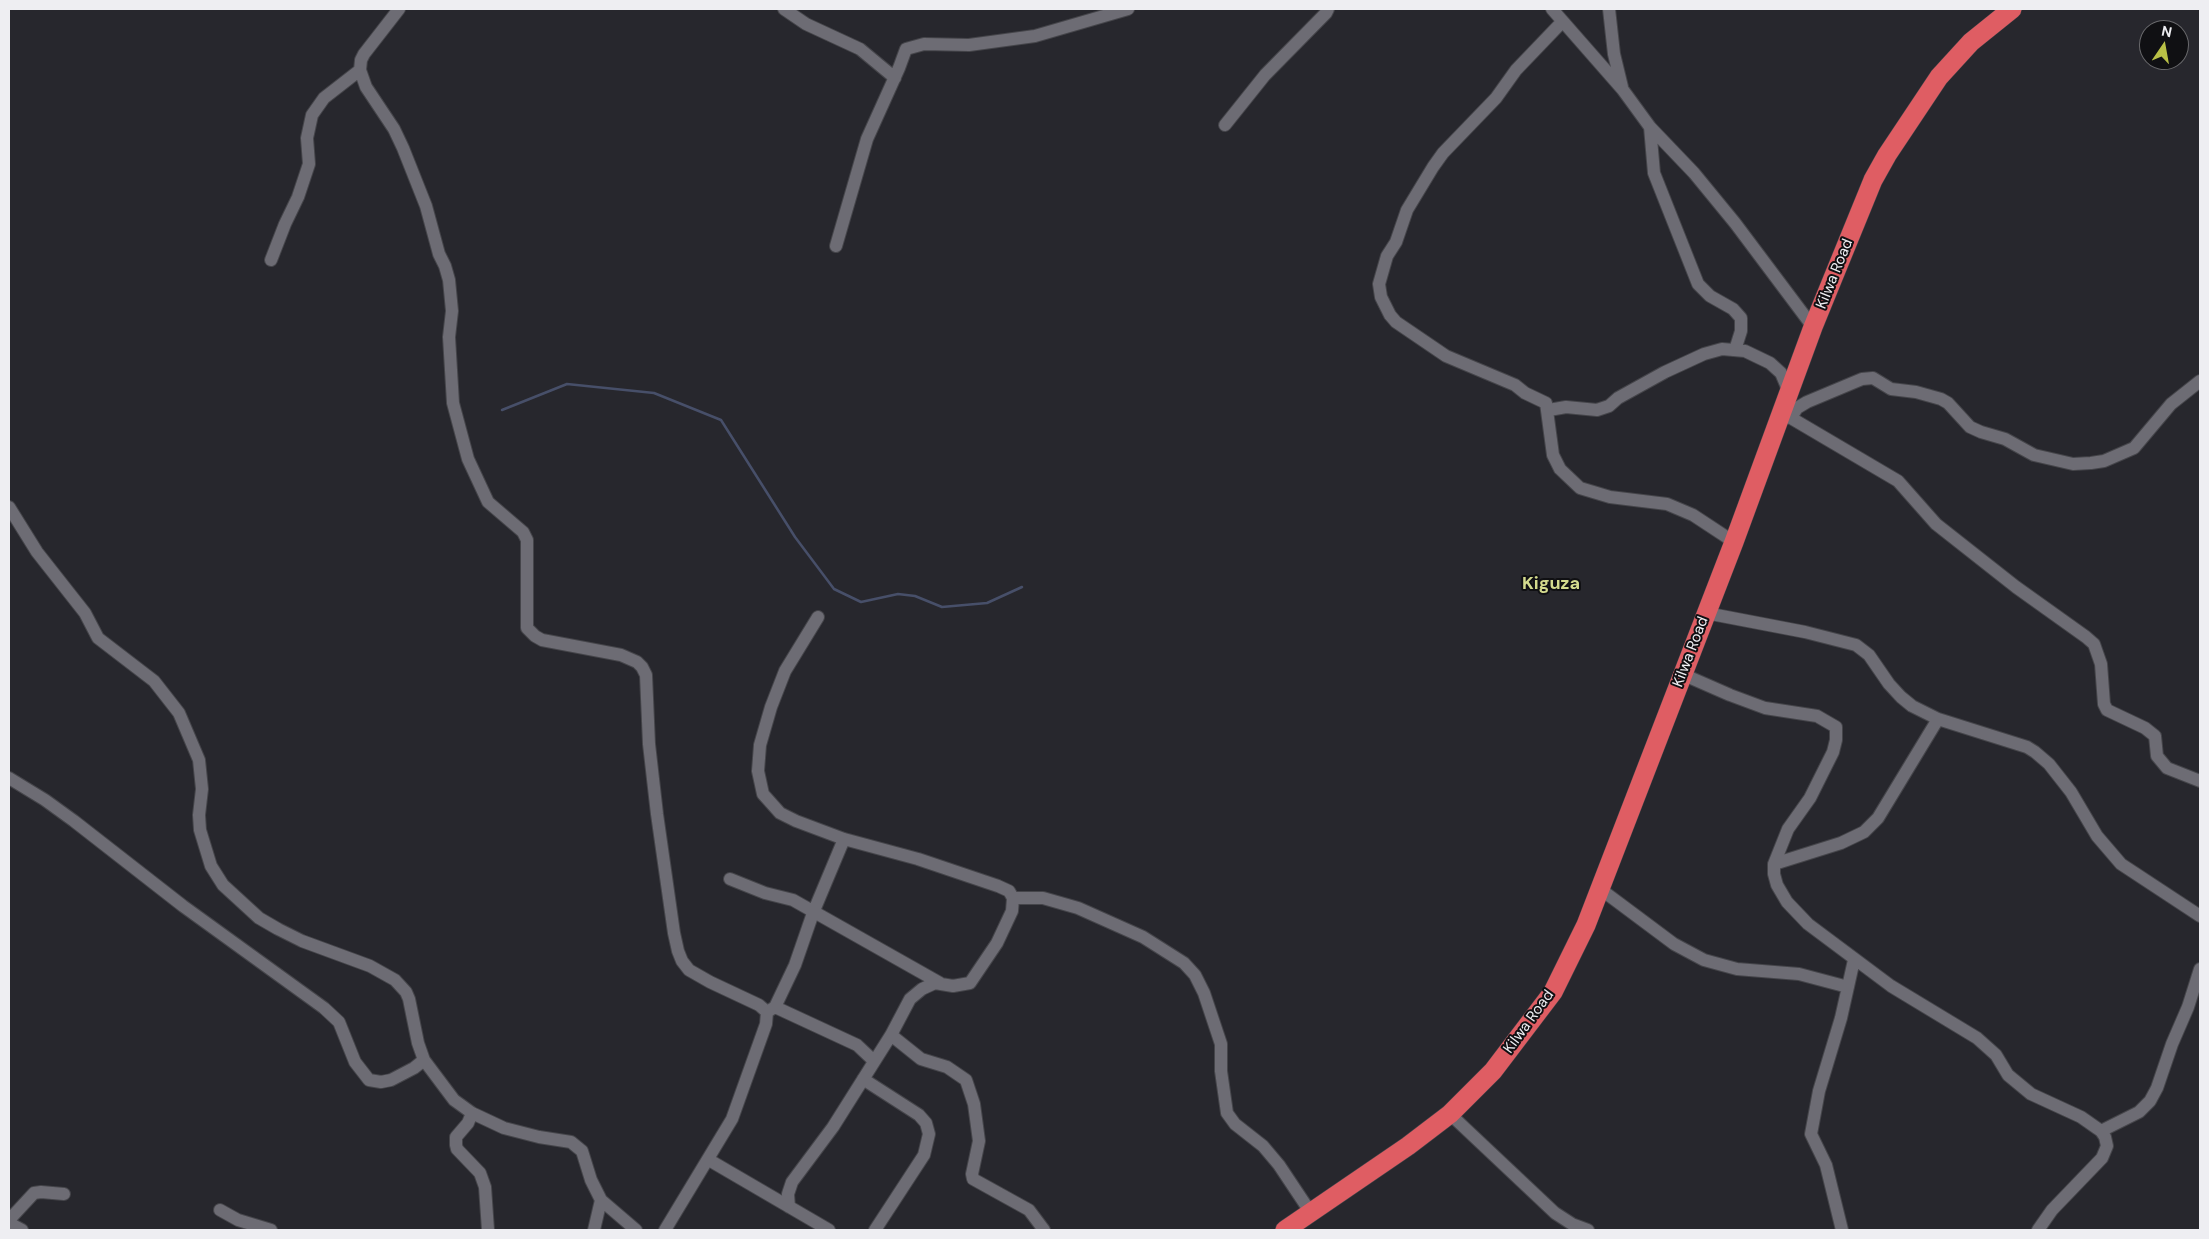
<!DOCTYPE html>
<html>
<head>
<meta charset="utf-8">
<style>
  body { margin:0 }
  #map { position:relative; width:2209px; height:1239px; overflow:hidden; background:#27272d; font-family:"DM Sans",sans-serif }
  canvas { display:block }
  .frame { position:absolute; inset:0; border:10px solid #eeeef2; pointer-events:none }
  .north { position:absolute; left:2139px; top:20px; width:50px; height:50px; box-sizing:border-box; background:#101013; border:1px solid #69696c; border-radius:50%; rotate:12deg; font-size:14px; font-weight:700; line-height:20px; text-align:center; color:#eeeef2 }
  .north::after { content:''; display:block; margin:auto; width:18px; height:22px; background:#b9c046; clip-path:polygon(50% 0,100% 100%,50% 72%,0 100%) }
</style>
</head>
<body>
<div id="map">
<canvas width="2209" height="1239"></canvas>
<div class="frame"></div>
<div class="north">N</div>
</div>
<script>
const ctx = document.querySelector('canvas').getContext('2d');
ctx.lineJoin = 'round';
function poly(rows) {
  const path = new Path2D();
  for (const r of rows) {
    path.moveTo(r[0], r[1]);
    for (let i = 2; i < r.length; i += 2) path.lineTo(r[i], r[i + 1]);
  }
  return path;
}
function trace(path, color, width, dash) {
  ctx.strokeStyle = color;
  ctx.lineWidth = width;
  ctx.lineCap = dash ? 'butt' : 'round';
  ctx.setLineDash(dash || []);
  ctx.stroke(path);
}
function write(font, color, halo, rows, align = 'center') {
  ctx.font = font + ' "DM Sans",sans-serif';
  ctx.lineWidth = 4;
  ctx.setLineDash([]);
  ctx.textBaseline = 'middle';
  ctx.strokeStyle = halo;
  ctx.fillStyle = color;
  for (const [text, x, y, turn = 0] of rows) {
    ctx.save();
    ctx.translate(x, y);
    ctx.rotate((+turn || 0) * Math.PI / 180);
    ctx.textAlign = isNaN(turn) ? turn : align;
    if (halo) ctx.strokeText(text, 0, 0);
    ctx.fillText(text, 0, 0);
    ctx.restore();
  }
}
trace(poly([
  [502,410,567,384,654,393,721,420,795,537,834,589,861,602,898,594,915,596,942,607,987,603,1022,587]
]), '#474f69', 2.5);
const minor = poly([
  [399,9,364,54,361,60,360,70,366,87,394,129,403,148,426,206,439,254,445,266,449,280,452,311,449,337,453,403,468,459,488,502,523,532,527,540,527,628,535,636,542,640,621,655,637,662,642,667,646,675,649,744,657,814,674,933,678,951,682,961,689,970,710,982,759,1005,767,1012],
  [784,9,806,24,860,49,895,78],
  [1552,9,1623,90,1650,127,1694,173,1735,223,1813,327],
  [1609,9,1614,54,1622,87],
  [1562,22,1516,70,1496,98,1443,153,1433,167,1407,210,1396,242,1387,256,1379,284,1381,297,1390,315,1396,322,1446,356,1515,385,1525,393,1546,403,1553,455,1560,469,1580,488,1610,497,1667,504,1693,515,1734,542],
  [1225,125,1265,75,1326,13,1328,9],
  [1650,127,1654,173,1698,284,1710,296,1733,309,1741,318,1741,331,1735,350],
  [836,246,867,139,899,68,906,49,924,44,969,45,1035,36,1128,9],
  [271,260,285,224,298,197,309,164,307,138,312,115,324,98,360,70],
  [1549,410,1566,407,1597,410,1609,406,1618,398,1665,372,1704,354,1722,349,1745,351,1770,363,1781,373,1789,392],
  [1780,416,1791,418,1898,481,1936,524,2016,587,2086,637,2094,644,2101,664,2104,704,2107,710,2145,728,2155,736,2157,756,2167,768,2200,781],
  [1791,418,1797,408,1807,402,1862,379,1873,378,1891,389,1916,392,1941,399,1948,403,1970,427,1981,432,2005,439,2034,455,2073,464,2091,463,2104,461,2134,448,2171,404,2200,381],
  [9,507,37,552,85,613,98,638,154,681,179,713,199,760,202,789,199,815,200,830,211,866,223,885,259,918,278,929,302,941,370,966,395,980,406,992,409,999,418,1043,424,1060,454,1100,472,1113,504,1128,539,1137,571,1142,582,1151,591,1180,601,1200,636,1230],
  [1706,613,1805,632,1856,645,1869,655,1889,684,1901,697,1912,706,1938,719,2027,747,2035,752,2049,764,2071,792,2097,836,2121,864,2200,916],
  [1682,674,1730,695,1765,708,1817,716,1836,727,1836,740,1833,752,1810,798,1788,829,1774,864,1774,874,1777,885,1787,902,1808,924,1891,986,1977,1038,1996,1055,2008,1075,2031,1094,2081,1117,2101,1131,2105,1137,2107,1146,2102,1158,2052,1210,2038,1230],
  [9,778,45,800,74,821,183,906,324,1008,339,1022,355,1062,369,1080,381,1082,391,1080,414,1068,424,1060],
  [1774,864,1841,843,1864,832,1878,818,1938,719],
  [730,879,765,893,793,900,940,983],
  [1599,888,1674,944,1704,960,1737,969,1799,974,1848,987],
  [1013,898,1043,898,1078,908,1143,937,1184,963,1195,975,1204,993,1221,1044,1221,1071,1227,1113,1235,1124,1263,1146,1279,1165,1311,1213],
  [775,1007,857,1045,874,1061],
  [767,1012,775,1007,795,965,813,913,844,839],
  [891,1035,921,1059,947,1067,966,1080,974,1104,979,1141,972,1174,973,1179,1029,1210,1044,1230],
  [863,1079,919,1115,926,1123,929,1134,924,1155,875,1230],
  [472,1113,468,1123,456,1137,456,1145,457,1149,480,1173,485,1187,488,1230],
  [1450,1114,1555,1213,1572,1224,1588,1230],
  [2101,1131,2139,1112,2150,1101,2157,1088,2172,1044,2188,1007,2200,969],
  [709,1160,829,1230],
  [789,1207,788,1194,792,1182,833,1127,891,1035,910,999,922,989,935,983,953,986,970,983,997,943,1012,911,1013,898,1009,891,998,886,918,859,844,839,796,821,780,813,763,794,758,771,760,745,771,707,785,671,818,617],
  [220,1210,238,1220,271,1230],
  [9,1220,34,1193,41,1192,64,1194],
  [9,1223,22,1230],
  [594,1230,601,1200],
  [665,1230,732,1119,766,1024,767,1012],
  [1842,1230,1826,1165,1811,1134,1819,1091,1841,1018,1854,960]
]);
const highway = poly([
  [1285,1230,1408,1146,1450,1114,1493,1071,1553,992,1586,925,1734,542,1813,327,1873,180,1887,155,1939,77,1971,42,2012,9]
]);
trace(minor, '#45454a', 14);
trace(highway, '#45454a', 20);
trace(minor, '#6d6c74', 12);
trace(highway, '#df5d63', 19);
write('15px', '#eeeef2', '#101013', [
  ["Kilwa Road",1835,274,-68],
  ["Kilwa Road",1691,652,-69],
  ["Kilwa Road",1529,1022,-54]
]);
write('bold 18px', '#d4db8e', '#101013', [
  ["Kiguza",1551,584]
]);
</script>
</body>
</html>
